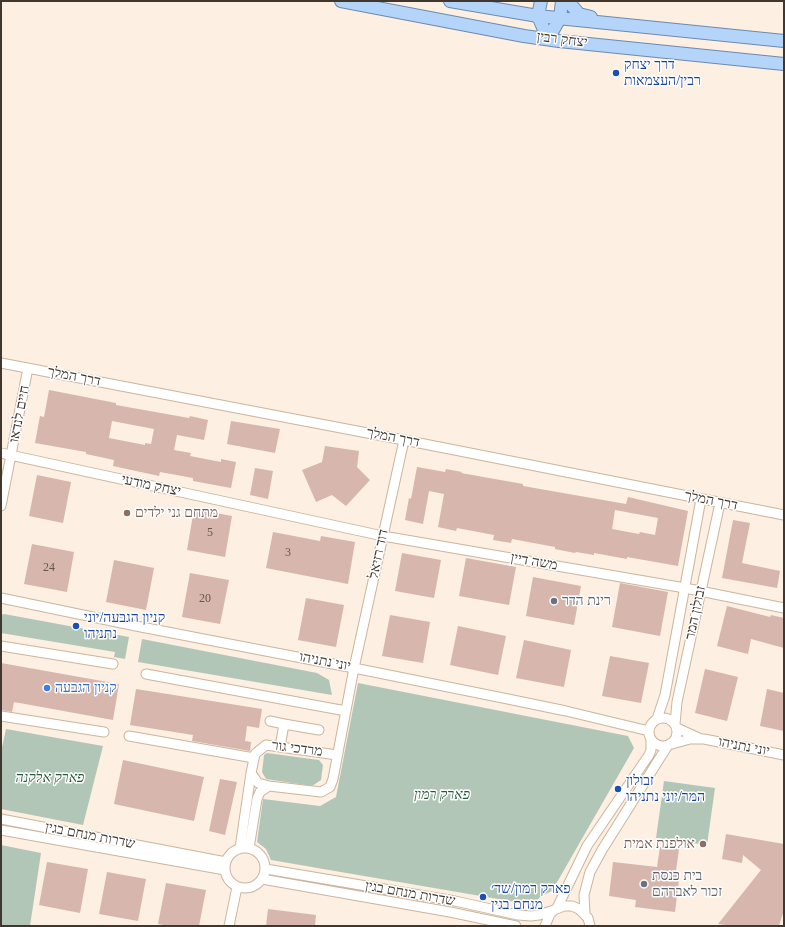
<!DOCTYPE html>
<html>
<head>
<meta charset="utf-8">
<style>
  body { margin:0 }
  #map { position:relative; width:785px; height:927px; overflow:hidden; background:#fdefe1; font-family:"Times New Roman",serif }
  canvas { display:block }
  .frame { position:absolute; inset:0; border:2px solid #40372e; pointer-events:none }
</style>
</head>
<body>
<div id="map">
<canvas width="785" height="927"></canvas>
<div class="frame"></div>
</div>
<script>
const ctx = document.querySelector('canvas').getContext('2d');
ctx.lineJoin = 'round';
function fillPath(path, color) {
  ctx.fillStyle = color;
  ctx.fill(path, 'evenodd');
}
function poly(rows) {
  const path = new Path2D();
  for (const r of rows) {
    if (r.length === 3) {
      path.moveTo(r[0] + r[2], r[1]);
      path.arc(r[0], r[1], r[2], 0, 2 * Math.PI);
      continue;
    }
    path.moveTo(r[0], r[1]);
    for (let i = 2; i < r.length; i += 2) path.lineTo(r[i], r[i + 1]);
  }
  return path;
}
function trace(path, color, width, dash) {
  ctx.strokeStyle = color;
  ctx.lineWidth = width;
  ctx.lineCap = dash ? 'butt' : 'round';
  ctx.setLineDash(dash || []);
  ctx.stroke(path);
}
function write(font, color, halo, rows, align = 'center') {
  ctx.font = font + ' "Times New Roman","Noto Sans Hebrew",serif';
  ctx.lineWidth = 3;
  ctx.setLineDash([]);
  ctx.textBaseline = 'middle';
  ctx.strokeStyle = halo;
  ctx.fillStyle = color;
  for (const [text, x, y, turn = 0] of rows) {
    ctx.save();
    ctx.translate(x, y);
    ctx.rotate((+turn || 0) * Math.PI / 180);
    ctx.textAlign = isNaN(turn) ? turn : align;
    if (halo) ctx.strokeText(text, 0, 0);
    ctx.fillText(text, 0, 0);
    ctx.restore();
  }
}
fillPath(poly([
  [4,614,129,637,125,659,114,657,115,652,1,633,1,615],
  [142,639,317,673,329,680,332,695,138,662],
  [358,683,628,736,634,748,552,891,541,896,533,905,271,860,266,849,257,842,263,799,320,806,336,797],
  [6,729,103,746,83,825,1,809,1,752],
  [267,753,319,760,323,765,321,780,312,786,266,779,262,772,264,755],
  [664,781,715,788,707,845,656,838],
  [1,845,41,853,30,926,1,926]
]), '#b2c6b8');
fillPath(poly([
  [49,390,116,403,116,405,189,418,190,416,208,420,204,440,177,435,174,450,191,453,190,456,221,462,221,459,236,462,231,488,193,481,193,478,160,472,159,476,113,466,114,460,86,454,86,452,35,443,40,416,44,417],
  [112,421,154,429,151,444,145,443,145,445,109,438],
  [231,421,280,429,275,453,227,444],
  [325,446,359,451,357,467,370,480,346,506,332,495,316,502,302,470,322,462],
  [417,467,445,472,446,469,462,472,461,473,523,484,523,486,626,504,628,497,688,511,678,566,627,557,627,559,594,553,594,555,576,552,575,553,555,549,555,547,512,539,511,543,493,540,494,535,457,528,456,531,438,527,444,494,429,491,423,524,405,520,409,498,411,499],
  [615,510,658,518,655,535,640,532,639,534,612,529],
  [255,468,273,471,268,499,250,495],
  [37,475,71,482,63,523,29,516],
  [194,509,232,516,225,557,187,550],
  [733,520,750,523,742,563,780,571,777,588,722,578],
  [273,532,320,541,321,536,355,542,348,584,266,568],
  [32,544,74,552,67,592,24,584],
  [402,553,441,560,434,598,395,591],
  [466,558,516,567,509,605,459,596],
  [114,560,154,568,146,610,106,602],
  [190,573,229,580,220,624,182,617],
  [533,577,581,586,574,625,526,616],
  [620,583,668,592,660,636,612,627],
  [306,598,344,605,336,647,298,640],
  [727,606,770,617,771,615,784,618,784,648,751,639,748,654,717,646],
  [390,615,430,622,423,663,382,656],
  [458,626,506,636,498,675,450,665],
  [524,640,571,650,564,687,516,678],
  [610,656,649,663,641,703,602,696],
  [1,663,119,684,113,720,14,702,12,712,1,710],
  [705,669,738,677,727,721,695,713],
  [136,689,262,709,259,728,247,726,245,741,251,742,250,751,192,741,193,735,130,725],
  [767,689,784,693,784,731,760,726],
  [123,760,204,777,194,821,114,804],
  [220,779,237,782,225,835,209,831],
  [726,834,784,844,784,910,779,926,734,926,718,924,761,870,743,855,742,863,722,859],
  [660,847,679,849,676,871,680,872,675,912,635,907,636,900,609,896,613,862,657,867],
  [47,862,88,869,80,913,39,905],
  [107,872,146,879,138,921,99,914],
  [166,883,206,890,199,926,168,926,158,924],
  [268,909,316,915,315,926,266,926]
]), '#d7b6ad');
const minor = poly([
  [1,363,404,440,784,515],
  [1,453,383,536,685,588,784,608],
  [1,506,28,368],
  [1,598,136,626,354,668,503,698,566,711,649,731],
  [1,646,113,664],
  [146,674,346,711],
  [1,716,104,732],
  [663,732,14],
  [657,719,665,695,701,499],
  [270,721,284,724,280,747],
  [284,724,319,730],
  [675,724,677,702,720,503],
  [677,728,699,738],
  [129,736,254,758],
  [672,744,690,739,704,739,784,755],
  [337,755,266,745,255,754,251,773,258,783,269,786,321,792,330,787,333,779,354,668,404,440],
  [1,819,226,862],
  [1,830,225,870],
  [245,868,20],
  [240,848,251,773],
  [249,848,257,799,260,792,269,786],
  [266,869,455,901,518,915,531,916,539,915,554,910],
  [262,879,450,912,516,926],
  [557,908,587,846,649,755,651,750,651,739],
  [585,914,584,895,590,872,602,850,668,745],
  [229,926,237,887],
  [545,926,550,914,554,910,564,906,572,906,579,909,588,918,590,926]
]);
const major = poly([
  [341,1,524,36,559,41,784,64],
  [450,1,538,16,784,41],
  [541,1,538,16,548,39],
  [568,1,579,14,591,17],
  [548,39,560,18,562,1]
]);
trace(minor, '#cbb59e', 11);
trace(major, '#6b8aaf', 14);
trace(minor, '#fff', 9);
trace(major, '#b4d4f9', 12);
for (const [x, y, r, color] of [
  [616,73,4,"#1a4fb4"],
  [127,513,4,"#8d6e63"],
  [554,601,4,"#6b7280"],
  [76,626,4,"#1a4fb4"],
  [47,688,4,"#3f7fe0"],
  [618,789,4,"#1a4fb4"],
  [703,844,4,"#8d6e63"],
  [644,884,4,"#6b7280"],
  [483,897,4,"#1a4fb4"]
]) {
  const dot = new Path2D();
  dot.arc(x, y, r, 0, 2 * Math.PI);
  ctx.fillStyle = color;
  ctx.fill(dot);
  trace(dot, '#fff', 1.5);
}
write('12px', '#66574e', null, [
  ["5",210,533],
  ["3",288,553],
  ["24",49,568],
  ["20",205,599]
]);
write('14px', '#40372e', '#fff', [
  ["יצחק רבין",562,40,7],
  ["דרך המלך",74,377,11],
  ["חיים לנדאו",20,414,-79],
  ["דרך המלך",393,438,11],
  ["יצחק מודעי",151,486,12],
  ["דרך המלך",711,501,11],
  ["דוד רזיאל",379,554,-78],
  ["משה דיין",534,562,10],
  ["זבולון המר",696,613,-78],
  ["יוני נתניהו",325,662,11],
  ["יוני נתניהו",744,747,11],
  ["מרדכי גור",297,749,7],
  ["שדרות מנחם בגין",90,836,11],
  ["שדרות מנחם בגין",410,894,10]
]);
write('14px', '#164399', '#fff', [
  ["דרך יצחק",624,65],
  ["רבין/העצמאות",624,81],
  ["קניון הגבעה/יוני",84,618],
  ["נתניהו",84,634],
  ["זבולון",626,781],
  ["המר/יוני נתניהו",626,797],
  ["פארק רמון/שד׳",491,889],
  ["מנחם בגין",491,905]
], 'left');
write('14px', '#785e54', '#fff', [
  ["מתחם גני ילדים",135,513],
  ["אולפנת אמית",695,844,"right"]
], 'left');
write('14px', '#5b616d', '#fff', [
  ["רינת הדר",562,601],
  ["בית כנסת",652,876],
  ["זכור לאברהם",652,892]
], 'left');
write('14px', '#366cbe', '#fff', [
  ["קניון הגבעה",55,688]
], 'left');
write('italic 14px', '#24583b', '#fff', [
  ["פארק אלקנה",50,778],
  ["פארק רמון",442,795]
]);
</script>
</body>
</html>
